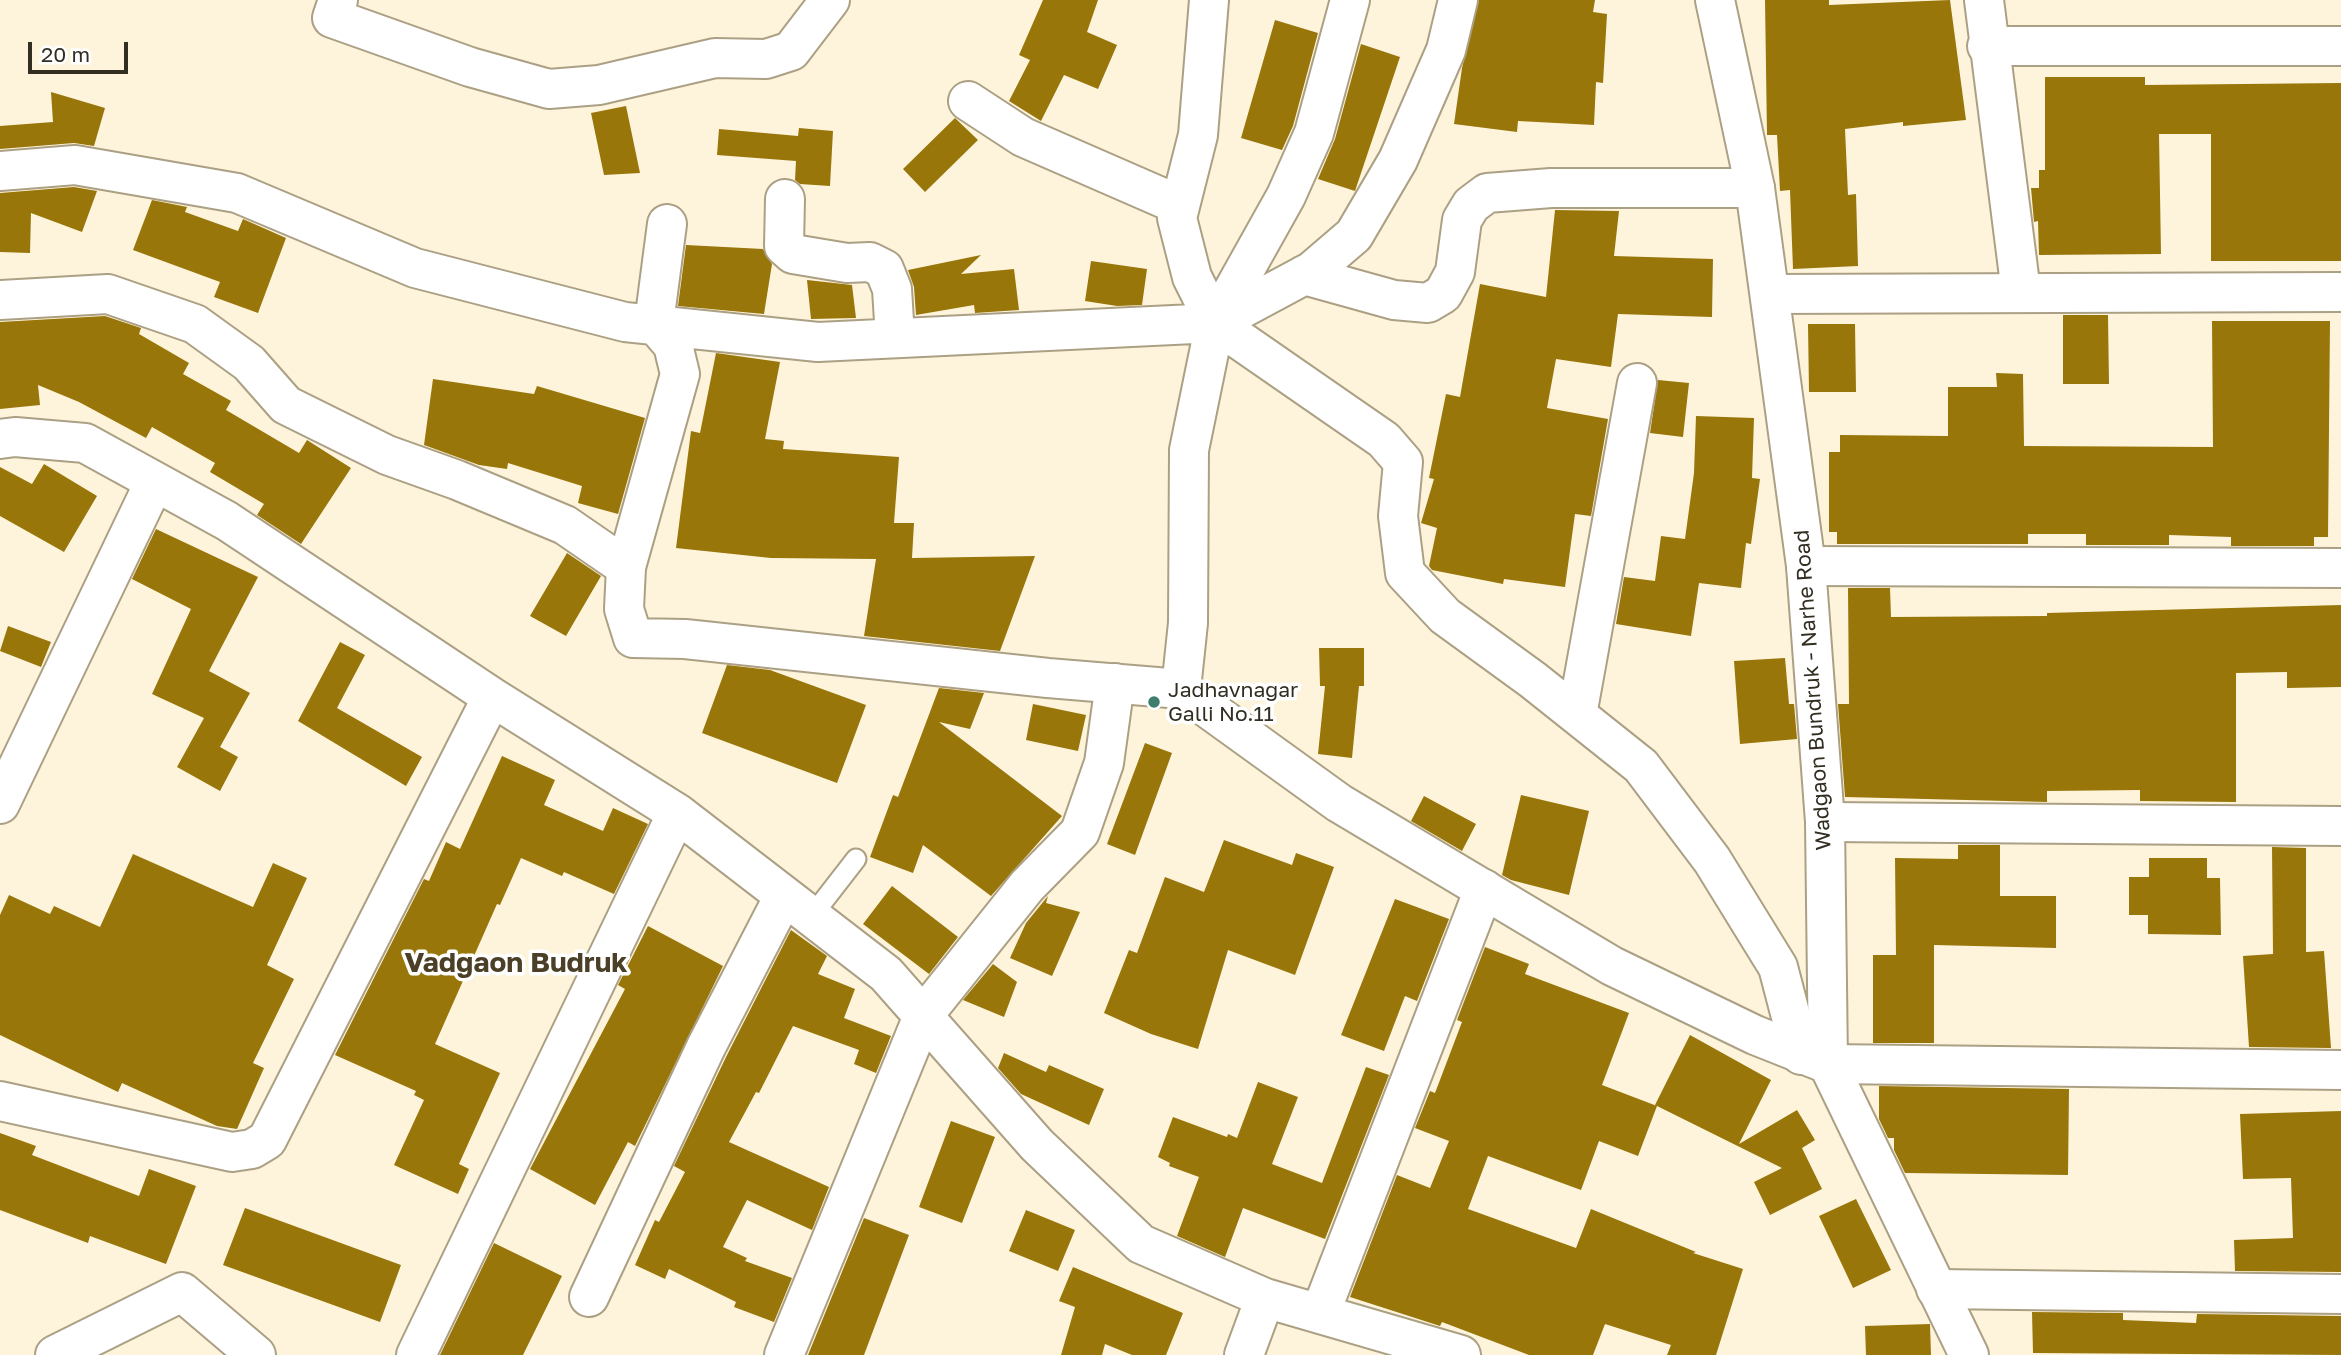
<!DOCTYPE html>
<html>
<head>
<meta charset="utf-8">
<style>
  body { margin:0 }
  #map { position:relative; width:2341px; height:1355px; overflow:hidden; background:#fef4dc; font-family:"Golos Text",sans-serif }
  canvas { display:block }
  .scale { position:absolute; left:28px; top:42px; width:100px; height:32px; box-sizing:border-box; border:4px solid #332e22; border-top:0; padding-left:9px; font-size:21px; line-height:24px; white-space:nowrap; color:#332e22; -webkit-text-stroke:5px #fff; paint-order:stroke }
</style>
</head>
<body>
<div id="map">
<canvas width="2341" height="1355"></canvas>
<div class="scale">20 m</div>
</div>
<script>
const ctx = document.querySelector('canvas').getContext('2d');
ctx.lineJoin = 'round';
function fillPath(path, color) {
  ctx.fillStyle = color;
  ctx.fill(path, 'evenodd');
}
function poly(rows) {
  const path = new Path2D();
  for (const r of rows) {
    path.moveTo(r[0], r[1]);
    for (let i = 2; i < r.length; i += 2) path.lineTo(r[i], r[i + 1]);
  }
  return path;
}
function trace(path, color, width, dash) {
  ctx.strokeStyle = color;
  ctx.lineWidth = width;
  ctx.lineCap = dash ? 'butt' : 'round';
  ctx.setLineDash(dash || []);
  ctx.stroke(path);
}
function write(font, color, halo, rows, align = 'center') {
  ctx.font = font + ' "Golos Text",sans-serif';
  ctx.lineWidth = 7;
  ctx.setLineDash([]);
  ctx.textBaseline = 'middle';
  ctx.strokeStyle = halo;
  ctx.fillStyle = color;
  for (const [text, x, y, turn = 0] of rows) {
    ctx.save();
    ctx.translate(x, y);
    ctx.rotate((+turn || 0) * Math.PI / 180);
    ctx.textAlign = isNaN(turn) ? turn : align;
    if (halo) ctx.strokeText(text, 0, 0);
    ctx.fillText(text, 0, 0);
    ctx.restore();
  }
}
fillPath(poly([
  [1043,0,1098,0,1087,32,1117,45,1098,89,1064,75,1041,121,1009,101,1030,60,1019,55],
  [1479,0,1595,0,1593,12,1607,14,1603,83,1596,82,1594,125,1518,121,1517,132,1454,124,1462,68],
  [1765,0,1829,0,1829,5,1950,0,1966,120,1903,126,1903,122,1845,129,1848,195,1856,194,1858,266,1793,269,1790,190,1780,191,1777,135,1767,135],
  [1275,20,1318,33,1293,126,1282,150,1241,138],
  [1361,44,1400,57,1355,191,1318,179,1335,139],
  [2045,77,2145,77,2145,85,2341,83,2341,261,2211,261,2211,134,2159,134,2161,254,2039,255,2038,221,2034,222,2031,188,2039,188,2039,170,2045,170],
  [51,92,105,108,94,146,74,143,0,149,0,126,53,122],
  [626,106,640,173,604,175,591,113],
  [955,118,978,140,925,192,903,169],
  [799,128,833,131,830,186,800,184,795,180,796,161,717,155,719,129,798,136],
  [74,187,97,191,82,232,31,213,30,253,0,252,0,193],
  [152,200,187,207,185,212,238,231,243,219,286,238,258,313,214,297,220,282,133,250],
  [1555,210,1619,211,1614,256,1713,259,1712,317,1618,314,1611,367,1556,359,1547,408,1608,419,1591,516,1575,514,1565,587,1504,579,1503,584,1432,570,1429,566,1437,528,1421,523,1434,479,1429,478,1446,394,1460,397,1480,284,1546,297],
  [686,245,763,249,772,264,764,314,678,306],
  [981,255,961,274,1014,269,1019,310,975,313,974,305,916,315,914,287,908,270],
  [1091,261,1147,269,1142,305,1117,306,1085,301],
  [807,280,852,285,856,318,811,319],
  [2063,315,2108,315,2109,384,2063,384],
  [105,316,141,328,139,334,189,363,183,374,231,401,226,410,299,453,307,440,351,468,301,544,257,515,264,504,210,472,215,463,152,427,146,438,79,402,38,385,40,405,0,409,0,322],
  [2212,321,2330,321,2328,537,2314,537,2314,546,2231,546,2231,537,2169,535,2169,545,2086,545,2086,534,2028,534,2028,544,1837,544,1837,532,1829,532,1829,452,1840,452,1840,435,1948,436,1948,387,1997,387,1996,373,2023,374,2024,446,2213,447],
  [1808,324,1855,324,1856,392,1809,392],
  [716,353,780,362,765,439,784,441,783,449,899,457,894,523,914,523,912,558,1035,556,1000,651,864,636,876,559,771,558,676,548,691,431,700,433],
  [433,379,534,394,537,386,645,418,618,514,578,503,582,486,508,463,507,469,479,465,424,445],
  [1658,380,1689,383,1683,437,1650,433],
  [1696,416,1754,418,1752,478,1760,479,1751,544,1746,543,1741,588,1699,583,1691,636,1616,624,1624,577,1655,581,1661,536,1685,539,1694,473],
  [44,464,97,496,64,552,0,516,0,467,32,484],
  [156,529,258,577,209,671,250,693,220,747,238,757,220,791,177,767,204,718,152,694,191,609,132,579],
  [567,553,601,576,566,636,530,616],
  [1848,588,1890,588,1891,617,2047,616,2047,613,2341,605,2341,687,2287,688,2287,672,2236,673,2236,802,2140,801,2140,790,2047,791,2047,802,1845,797,1838,704,1849,704],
  [8,626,51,642,41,667,0,651],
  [340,642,365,655,337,708,422,757,406,786,298,721],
  [1319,648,1364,648,1364,686,1359,686,1352,758,1318,754,1325,686,1320,686],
  [1785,658,1789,704,1794,704,1797,739,1740,744,1734,661],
  [727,665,770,670,866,705,837,783,702,733],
  [939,688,984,693,970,729,939,722,1062,816,991,896,923,845,913,873,870,857,893,795,898,797],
  [1033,704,1086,715,1078,751,1026,740],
  [1145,743,1172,753,1135,855,1107,844],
  [502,756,555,780,544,805,603,831,613,808,648,824,614,894,564,872,562,876,521,858,500,905,497,904,435,1044,500,1073,459,1164,469,1169,458,1194,394,1165,424,1100,414,1095,416,1091,335,1055,424,879,429,881,446,842,460,849],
  [1521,795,1589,811,1569,895,1511,880,1502,875],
  [1424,796,1476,824,1462,851,1411,821],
  [1224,840,1292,865,1296,853,1334,867,1295,975,1228,950,1198,1049,1151,1034,1104,1013,1129,950,1137,953,1165,877,1204,892],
  [1958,845,2000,845,2000,896,2056,896,2056,948,1934,945,1934,1043,1873,1043,1873,955,1896,955,1895,858,1958,859],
  [2272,847,2306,848,2306,952,2324,951,2331,1048,2249,1047,2243,956,2273,954],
  [133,854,253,907,273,863,307,878,267,965,294,979,253,1063,264,1068,237,1129,217,1126,122,1083,118,1092,0,1035,0,915,9,895,50,914,54,906,100,927],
  [2149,858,2207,858,2207,878,2220,878,2221,935,2148,934,2148,915,2129,915,2129,877,2149,877],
  [892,886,958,937,929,974,863,924],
  [1048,896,1046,903,1080,912,1052,976,1010,958,1026,923],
  [1395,899,1449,919,1417,1001,1405,996,1384,1051,1341,1035],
  [648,926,723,966,635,1146,628,1142,595,1205,530,1169,625,989,618,985],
  [791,930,827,956,818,974,855,989,844,1018,891,1036,876,1073,854,1064,859,1050,793,1026,759,1093,756,1092,729,1142,829,1187,812,1230,747,1200,723,1247,747,1258,745,1261,792,1278,774,1322,734,1307,736,1302,669,1269,665,1279,635,1265,655,1220,659,1222,685,1172,674,1166,726,1057],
  [1485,947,1529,964,1525,974,1629,1013,1602,1085,1657,1106,1638,1156,1599,1141,1581,1190,1488,1156,1468,1209,1576,1248,1591,1209,1696,1252,1693,1253,1743,1269,1716,1355,1667,1355,1671,1345,1605,1324,1593,1355,1529,1355,1442,1322,1440,1326,1350,1297,1397,1175,1430,1188,1449,1141,1415,1128,1430,1091,1435,1093,1462,1022,1457,1020],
  [993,964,1017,982,1004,1017,963,1000],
  [1690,1035,1771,1080,1739,1144,1797,1110,1815,1140,1802,1148,1822,1189,1770,1215,1754,1182,1782,1168,1655,1105],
  [1004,1053,1046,1072,1049,1065,1104,1089,1089,1125,1021,1094,998,1068],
  [1366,1067,1389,1075,1325,1239,1243,1208,1225,1257,1177,1236,1199,1177,1169,1166,1170,1163,1158,1157,1173,1117,1227,1137,1228,1134,1237,1138,1258,1082,1298,1097,1272,1164,1322,1183],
  [1879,1086,2069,1089,2068,1175,1905,1173,1894,1150,1894,1138,1888,1138,1879,1119],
  [2341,1111,2341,1272,2235,1271,2234,1240,2293,1238,2291,1178,2243,1179,2240,1114],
  [951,1121,995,1137,962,1223,919,1207],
  [0,1133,36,1146,32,1155,139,1196,149,1169,196,1186,166,1264,90,1236,88,1243,0,1210],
  [1856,1199,1891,1270,1853,1288,1819,1216],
  [245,1208,401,1265,380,1322,223,1265],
  [1026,1210,1075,1230,1058,1271,1009,1251],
  [864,1218,909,1235,864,1355,808,1355],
  [494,1243,562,1276,523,1355,440,1355],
  [1073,1267,1183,1313,1166,1355,1132,1355,1105,1344,1102,1355,1061,1355,1075,1307,1059,1301],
  [2032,1312,2123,1313,2123,1320,2196,1323,2197,1314,2341,1316,2341,1355,2033,1353],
  [1930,1324,1931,1355,1866,1355,1865,1326]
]), '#987609');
const lane = poly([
  [811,917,856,859]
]);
const street = poly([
  [338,0,332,18,470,67,549,89,599,85,715,58,766,59,791,51,830,0],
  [1209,0,1198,135,1177,218,1192,277,1215,323,1384,440,1403,462,1398,516,1405,573,1445,616,1533,680,1641,766,1712,860,1778,967,1801,1055],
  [1984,0,2021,292],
  [1987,46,2341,46],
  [968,101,1023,137,1179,205],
  [0,171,75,165,237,193,415,268,625,322,818,342,1215,323,1312,271,1354,235,1398,160,1446,50,1458,0],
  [785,199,784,246,793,254,847,263,870,262,884,269,892,289,895,337],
  [1304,275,1394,300,1428,303,1443,294,1455,272,1462,220,1471,205,1487,193,1551,188,1755,188],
  [1770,294,2341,292],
  [0,439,15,437,85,443,227,521,492,697,677,813,886,974,1037,1145,1141,1244,1265,1298,1461,1355],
  [1806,566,2341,568],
  [626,567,680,374,673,345,654,323,667,224],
  [1181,689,1188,623,1189,450,1215,323,1286,196,1314,133,1350,0],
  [1577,715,1637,383],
  [0,804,154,483],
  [1825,822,2341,826],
  [1828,1064,2341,1070],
  [0,1101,232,1152,252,1149,267,1140,492,697],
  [1936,1289,2341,1294],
  [589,1297,706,1047,784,896],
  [1320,1314,1484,889],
  [55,1355,182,1292,256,1355],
  [416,1355,677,813],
  [784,1355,923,1016,1027,886,1080,832,1104,763,1115,683],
  [1244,1355,1265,1298]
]);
const secondary = poly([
  [1715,0,1755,188,1806,566,1825,822,1828,1064,1969,1355],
  [0,300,108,294,195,324,249,363,286,405,387,455,457,480,565,525,626,567,624,609,633,638,685,639,1048,678,1181,689,1339,803,1612,966,1755,1035,1828,1064]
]);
trace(lane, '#aca084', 23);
trace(street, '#aca084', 42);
trace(secondary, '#aca084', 42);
trace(lane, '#fff', 19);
trace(street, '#fff', 38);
trace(secondary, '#fff', 38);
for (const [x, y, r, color] of [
  [1154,702,7,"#3d7e6e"]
]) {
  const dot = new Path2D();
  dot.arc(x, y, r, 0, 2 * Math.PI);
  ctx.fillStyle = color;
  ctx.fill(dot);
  trace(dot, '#fff', 2.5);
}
write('21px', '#332e22', '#fff', [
  ["Jadhavnagar",1168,690],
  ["Galli No.11",1168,714]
], 'left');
write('21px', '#332e22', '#fff', [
  ["Wadgaon Bundruk - Narhe Road",1813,690,-94]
]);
write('bold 28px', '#4b4027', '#fff', [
  ["Vadgaon Budruk",516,963]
]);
</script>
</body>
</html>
